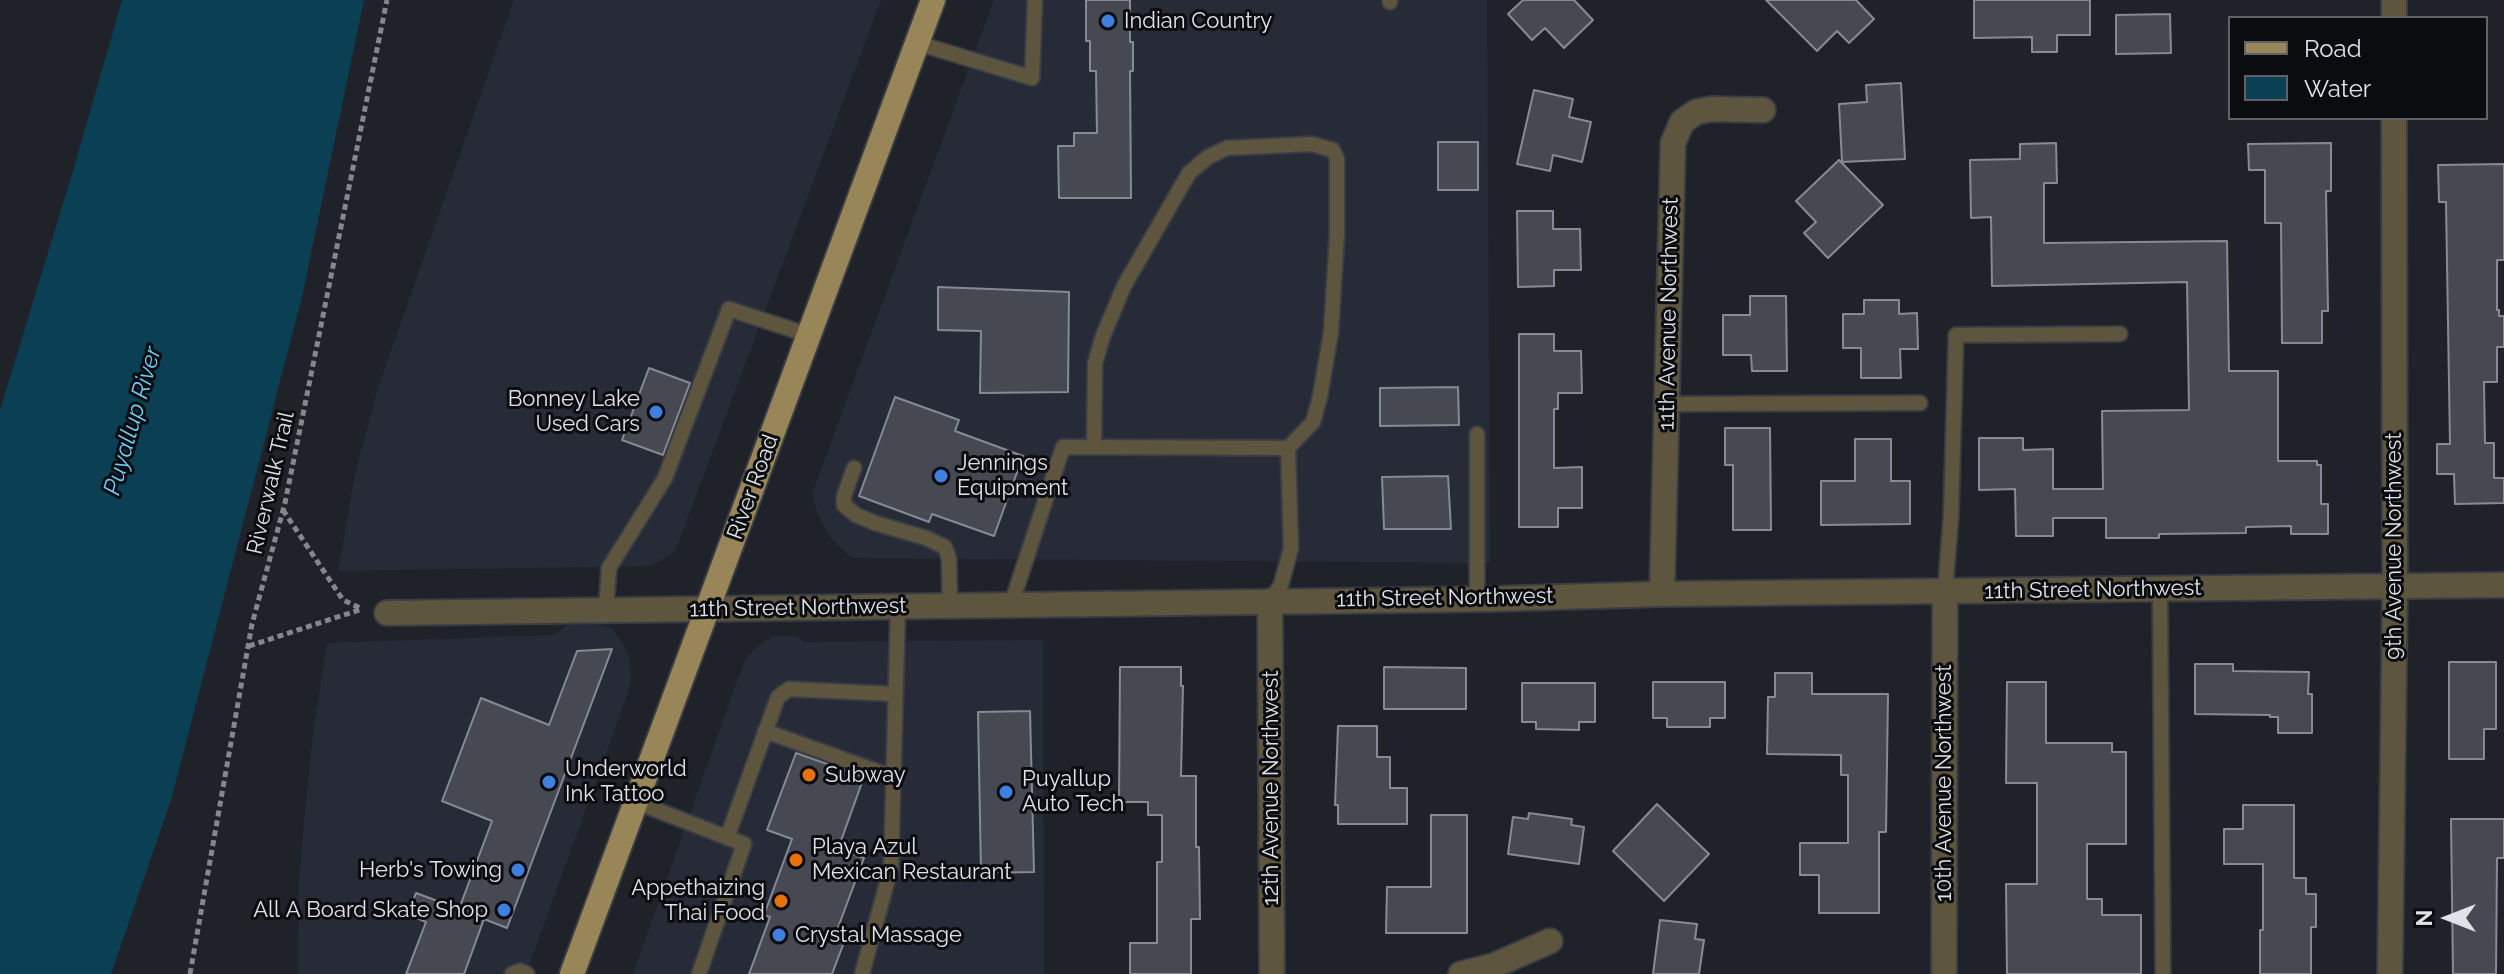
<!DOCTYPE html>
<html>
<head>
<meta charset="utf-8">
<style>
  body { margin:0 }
  #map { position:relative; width:2504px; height:974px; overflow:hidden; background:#202229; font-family:Raleway,sans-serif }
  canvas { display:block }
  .legend { position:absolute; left:2228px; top:16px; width:260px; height:104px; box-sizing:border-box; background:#0b0c0f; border:2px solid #606265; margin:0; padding:10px 14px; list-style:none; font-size:24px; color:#e0e2e7 }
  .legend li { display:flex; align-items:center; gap:16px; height:40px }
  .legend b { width:40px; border:2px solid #606265 }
  .north { position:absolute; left:2408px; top:878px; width:80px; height:80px; -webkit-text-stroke:6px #0b0c0f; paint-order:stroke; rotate:270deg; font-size:22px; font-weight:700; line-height:32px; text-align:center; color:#e0e2e7 }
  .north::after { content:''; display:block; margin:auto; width:28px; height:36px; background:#e0e2e7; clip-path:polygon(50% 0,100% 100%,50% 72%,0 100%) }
</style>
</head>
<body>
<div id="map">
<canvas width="2504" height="974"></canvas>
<ul class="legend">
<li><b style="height:10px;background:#998658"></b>Road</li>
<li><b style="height:22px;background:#0b3f54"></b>Water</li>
</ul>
<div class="north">N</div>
</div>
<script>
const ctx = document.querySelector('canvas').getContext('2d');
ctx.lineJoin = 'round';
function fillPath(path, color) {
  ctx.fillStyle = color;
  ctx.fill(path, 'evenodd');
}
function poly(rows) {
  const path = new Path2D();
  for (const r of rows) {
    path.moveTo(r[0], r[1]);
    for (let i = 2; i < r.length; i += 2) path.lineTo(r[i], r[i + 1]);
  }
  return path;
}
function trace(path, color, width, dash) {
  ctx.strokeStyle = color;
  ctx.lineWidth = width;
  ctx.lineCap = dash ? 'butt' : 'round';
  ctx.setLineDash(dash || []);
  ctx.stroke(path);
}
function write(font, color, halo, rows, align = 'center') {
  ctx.font = font + ' Raleway,sans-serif';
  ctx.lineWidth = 6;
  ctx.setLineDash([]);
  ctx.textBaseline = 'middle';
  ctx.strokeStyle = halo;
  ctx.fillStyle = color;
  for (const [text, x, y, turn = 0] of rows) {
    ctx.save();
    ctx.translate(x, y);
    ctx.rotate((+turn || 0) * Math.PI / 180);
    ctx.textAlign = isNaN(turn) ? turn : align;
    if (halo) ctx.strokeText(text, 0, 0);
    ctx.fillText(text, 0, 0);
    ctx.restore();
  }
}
fillPath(poly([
  [514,0,881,0,675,552,651,566,338,571,355,474,377,391],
  [994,0,1487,0,1490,563,853,558,839,547,827,533,818,514,812,494],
  [587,620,612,629,622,642,629,657,631,674,629,690,526,974,298,974,299,884,306,801,314,726,327,643,553,635,574,621],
  [774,636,794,636,805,642,1043,640,1044,974,633,974,741,670,747,658,756,647]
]), '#272b38');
fillPath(poly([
  [122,0,364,0,302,297,171,800,111,974,0,974,0,410,75,164]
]), '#0b3f54');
const building = poly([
  [1086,0,1130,0,1130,42,1133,42,1133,71,1130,71,1131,198,1059,198,1058,146,1074,146,1074,133,1097,133,1096,71,1090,71,1090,41,1086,41,1086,0],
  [1523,0,1574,0,1593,20,1564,48,1545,28,1532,40,1508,14,1523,0],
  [1766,0,1856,0,1874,19,1849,43,1837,31,1817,51,1766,0],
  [1974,0,2090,0,2090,35,2057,35,2057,52,2032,52,2032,37,1974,38,1974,0],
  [2170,14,2171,53,2116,54,2116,15,2170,14],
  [1901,83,1905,159,1842,162,1839,104,1867,102,1866,85,1901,83],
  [1534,90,1573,99,1569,117,1591,122,1582,162,1553,155,1550,171,1517,164,1534,90],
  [1438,142,1478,142,1478,190,1438,190,1438,142],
  [2056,143,2057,183,2044,183,2044,243,2227,241,2229,371,2278,371,2278,461,2317,461,2317,465,2321,465,2321,504,2328,504,2328,534,2291,534,2291,526,2246,527,2246,533,2159,534,2159,538,2106,538,2106,518,2053,518,2053,536,2016,536,2015,489,1979,490,1979,438,2023,438,2023,450,2053,449,2053,489,2103,489,2102,411,2189,410,2187,282,1992,286,1991,217,1971,218,1970,160,2020,159,2020,144,2056,143],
  [2331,143,2331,191,2326,191,2328,311,2322,311,2322,343,2282,343,2281,223,2265,223,2265,170,2249,170,2248,144,2331,143],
  [1839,160,1883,205,1828,258,1804,233,1816,222,1796,201,1839,160],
  [2504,164,2504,260,2497,260,2497,310,2499,310,2499,316,2504,316,2504,347,2497,347,2497,382,2484,382,2485,443,2494,443,2494,478,2504,478,2504,503,2455,504,2454,474,2437,474,2437,444,2450,444,2446,202,2439,202,2438,165,2504,164],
  [1517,211,1553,211,1553,229,1580,229,1581,270,1554,270,1554,286,1518,287,1517,211],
  [938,287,1069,292,1068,392,980,393,981,331,938,330,938,287],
  [1750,296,1786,296,1787,371,1752,371,1751,355,1723,355,1723,315,1750,315,1750,296],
  [1864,300,1899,300,1899,314,1917,313,1918,349,1900,349,1901,378,1861,378,1861,348,1843,348,1843,314,1864,314,1864,300],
  [1519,334,1554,334,1554,351,1581,351,1582,393,1558,393,1558,409,1554,409,1554,468,1582,467,1582,508,1558,508,1558,527,1519,527,1519,334],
  [649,368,690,383,663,455,622,440,649,368],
  [1458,387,1459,425,1380,426,1380,388,1458,387],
  [895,397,959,420,955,431,1023,456,994,536,932,514,929,522,859,496,895,397],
  [1725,428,1770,428,1771,530,1733,530,1733,465,1725,465,1725,428],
  [1855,439,1891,439,1891,481,1910,481,1910,524,1821,525,1821,481,1855,481,1855,439],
  [1448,476,1451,529,1384,529,1382,477,1448,476],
  [612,649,507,928,484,919,464,974,406,974,426,922,408,914,416,893,459,909,492,821,442,801,481,698,549,725,577,651,612,649],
  [2449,662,2496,662,2496,729,2484,729,2484,759,2449,759,2449,662],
  [2195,664,2233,664,2233,671,2309,672,2308,694,2312,694,2312,733,2278,733,2278,717,2270,717,2270,715,2195,714,2195,664],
  [1120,667,1181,667,1181,686,1183,686,1181,776,1196,776,1196,847,1199,847,1200,919,1191,919,1191,974,1130,974,1130,943,1157,943,1157,862,1162,862,1162,815,1148,815,1148,802,1119,802,1120,667],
  [1384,667,1466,668,1466,709,1384,709,1384,667],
  [1775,673,1812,673,1812,694,1888,694,1886,832,1879,832,1879,913,1819,913,1819,875,1800,875,1800,843,1848,843,1848,775,1841,775,1841,755,1767,754,1768,697,1775,697,1775,673],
  [1653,682,1725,682,1725,718,1710,718,1710,727,1667,727,1667,718,1653,718,1653,682],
  [2007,682,2046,682,2046,743,2112,743,2112,752,2126,752,2126,844,2087,844,2087,899,2102,899,2102,915,2141,915,2141,974,2007,974,2006,884,2037,884,2037,783,2006,783,2007,682],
  [1522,683,1595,683,1595,722,1579,722,1579,730,1536,729,1536,722,1522,722,1522,683],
  [1030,711,1034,872,981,873,978,712,1030,711],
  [1338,726,1377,726,1377,757,1390,757,1390,788,1407,788,1407,824,1338,824,1338,805,1335,805,1338,726],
  [796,753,864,777,838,849,864,858,836,933,846,937,832,974,749,974,770,917,764,915,792,839,767,830,796,753],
  [1657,804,1709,854,1664,901,1613,851,1657,804],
  [2243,805,2294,805,2294,878,2306,878,2306,894,2316,894,2316,927,2311,927,2311,974,2260,974,2260,930,2263,930,2263,864,2224,864,2224,829,2243,829,2243,805],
  [1529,813,1572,819,1571,825,1584,827,1579,864,1508,854,1513,817,1528,819,1529,813],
  [1431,815,1467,815,1467,933,1386,933,1387,887,1431,887,1431,815],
  [2451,819,2504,819,2504,858,2497,858,2496,974,2453,974,2451,819],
  [1660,920,1697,924,1695,939,1704,940,1699,974,1653,974,1660,920]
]);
fillPath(building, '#464951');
trace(building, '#878a94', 2);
const lane = poly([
  [1390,0,1390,2],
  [917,43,1032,78,1035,0],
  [1668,404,1920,403],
  [1094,447,1095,363,1103,336,1124,286,1189,173,1208,157,1227,148,1312,144,1333,150,1337,159,1337,235,1331,332,1320,397,1313,422,1288,448],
  [854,468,844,496,844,505,856,515,875,523,926,538,945,547,949,559,950,606],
  [2160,589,2163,974],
  [1945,592,1951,516,1956,335,2120,334],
  [1477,599,1477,434],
  [1011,605,1063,447,1288,448,1291,548,1281,585,1270,601],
  [606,610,609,568,665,478,729,309,809,335],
  [765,731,893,777],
  [636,802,744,844,699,974],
  [727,838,778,697,789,689,895,694],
  [512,974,520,971,527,974],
  [862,974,891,868,898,606]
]);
const street = poly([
  [2394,0,2394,18],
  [1662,594,1673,143,1682,122,1696,112,1711,109,1763,110],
  [1270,601,1272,974],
  [387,613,1491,599,1662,594,2504,585],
  [1461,974,1493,966,1550,941],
  [1944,974,1945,592],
  [2390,974,2395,586,2394,118]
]);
const primary = poly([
  [572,974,933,0]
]);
trace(lane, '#3b3d44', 18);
trace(street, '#3b3d44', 28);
trace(primary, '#3b3d44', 28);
trace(poly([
  [283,510,343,600,362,609],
  [249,646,362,609],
  [190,974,252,624,285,503,387,0]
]), '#85878d', 5, [6, 4]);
trace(lane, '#5e553f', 14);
trace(street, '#5e553f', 24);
trace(primary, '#998658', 24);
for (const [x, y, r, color] of [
  [1108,21,8,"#3f7fe0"],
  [656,412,8,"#3f7fe0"],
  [941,476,8,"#3f7fe0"],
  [809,775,8,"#e8710a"],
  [549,782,8,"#3f7fe0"],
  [1006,792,8,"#3f7fe0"],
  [796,860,8,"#e8710a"],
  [518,870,8,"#3f7fe0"],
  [781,901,8,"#e8710a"],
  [504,910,8,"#3f7fe0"],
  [779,935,8,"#3f7fe0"]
]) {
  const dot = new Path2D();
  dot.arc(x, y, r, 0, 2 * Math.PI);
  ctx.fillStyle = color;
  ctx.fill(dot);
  trace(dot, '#0b0c0f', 3);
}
write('22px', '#e0e2e7', '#0b0c0f', [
  ["Indian Country",1124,21],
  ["Bonney Lake",640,399,"right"],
  ["Used Cars",640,424,"right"],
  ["Jennings",957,463],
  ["Equipment",957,488],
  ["Underworld",565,769],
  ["Ink Tattoo",565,794],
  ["Subway",825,775],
  ["Puyallup",1022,779],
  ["Auto Tech",1022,804],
  ["Playa Azul",812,847],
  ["Mexican Restaurant",812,872],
  ["Herb's Towing",502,870,"right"],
  ["Appethaizing",765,888,"right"],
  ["Thai Food",765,913,"right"],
  ["All A Board Skate Shop",488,910,"right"],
  ["Crystal Massage",795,935]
], 'left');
write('22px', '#e0e2e7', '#0b0c0f', [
  ["11th Avenue Northwest",1669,314,-89],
  ["Riverwalk Trail",271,483,-77],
  ["River Road",753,487,-70],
  ["9th Avenue Northwest",2394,546,-90],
  ["11th Street Northwest",2093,590,-1],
  ["11th Street Northwest",1445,598,-1],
  ["11th Street Northwest",798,608,-1],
  ["10th Avenue Northwest",1944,783,-90],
  ["12th Avenue Northwest",1271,788,-90]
]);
write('italic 24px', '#6ecbf8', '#0b0c0f', [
  ["Puyallup River",133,421,-74]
]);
</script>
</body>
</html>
